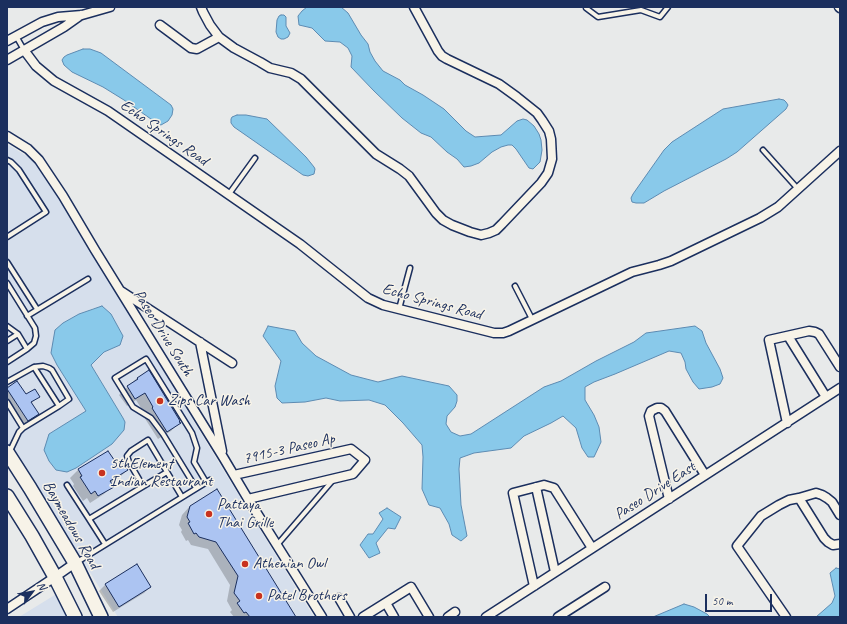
<!DOCTYPE html>
<html>
<head>
<meta charset="utf-8">
<style>
  body { margin:0 }
  #map { position:relative; width:847px; height:624px; overflow:hidden; background:#e8eaea; font-family:Caveat,sans-serif }
  canvas { display:block }
  .frame { position:absolute; inset:0; border:8px solid #1b2f5e; pointer-events:none }
  .north { position:absolute; left:12px; top:572px; width:40px; height:40px; -webkit-text-stroke:3px #f7f3e8; paint-order:stroke; rotate:58deg; font-size:11px; font-weight:700; line-height:16px; text-align:center; color:#1b2f5e }
  .north::after { content:''; display:block; margin:auto; width:14px; height:18px; background:#1b2f5e; clip-path:polygon(50% 0,100% 100%,50% 72%,0 100%) }
  .scale { position:absolute; left:705px; top:594px; width:67px; height:18px; box-sizing:border-box; border:2px solid #1b2f5e; border-top:0; padding-left:5px; font-size:12px; line-height:14px; white-space:nowrap; color:#1b2f5e; -webkit-text-stroke:3px #f7f3e8; paint-order:stroke }
</style>
</head>
<body>
<div id="map">
<canvas width="847" height="624"></canvas>
<div class="frame"></div>
<div class="north">N</div>
<div class="scale">50 m</div>
</div>
<script>
const ctx = document.querySelector('canvas').getContext('2d');
ctx.lineJoin = 'round';
function fillPath(path, color) {
  ctx.fillStyle = color;
  ctx.fill(path, 'evenodd');
}
function poly(rows) {
  const path = new Path2D();
  for (const r of rows) {
    path.moveTo(r[0], r[1]);
    for (let i = 2; i < r.length; i += 2) path.lineTo(r[i], r[i + 1]);
  }
  return path;
}
function trace(path, color, width, dash) {
  ctx.strokeStyle = color;
  ctx.lineWidth = width;
  ctx.lineCap = dash ? 'butt' : 'round';
  ctx.setLineDash(dash || []);
  ctx.stroke(path);
}
function write(font, color, halo, rows, align = 'center') {
  ctx.font = font + ' Caveat,sans-serif';
  ctx.lineWidth = 3;
  ctx.setLineDash([]);
  ctx.textBaseline = 'middle';
  ctx.strokeStyle = halo;
  ctx.fillStyle = color;
  for (const [text, x, y, turn = 0] of rows) {
    ctx.save();
    ctx.translate(x, y);
    ctx.rotate((+turn || 0) * Math.PI / 180);
    ctx.textAlign = isNaN(turn) ? turn : align;
    if (halo) ctx.strokeText(text, 0, 0);
    ctx.fillText(text, 0, 0);
    ctx.restore();
  }
}
fillPath(poly([
  [7,144,38,163,219,463,314,617,118,617,84,563,75,552,7,443],
  [94,308,111,314,123,336,119,345,104,352,91,364,123,418,112,444,76,468,49,434,86,411,57,365,51,354,63,323,79,314],
  [58,593,70,617,19,617]
]), '#d6dfec');
const water = poly([
  [307,7,341,7,348,13,361,35,368,44,370,52,375,61,383,71,400,80,405,85,423,95,444,109,466,131,475,137,501,135,517,121,523,119,527,120,534,126,539,134,541,140,542,150,540,162,533,169,529,168,516,149,512,145,508,145,501,147,492,152,479,163,471,166,464,167,457,159,447,152,431,137,421,133,402,118,374,91,351,67,352,56,348,48,340,42,325,41,312,28,299,25,298,16,302,11,307,7],
  [281,15,284,15,286,17,286,26,290,33,288,37,284,39,281,39,278,37,276,32,277,20,279,16,281,15],
  [83,49,90,49,101,53,171,105,173,109,172,115,168,121,161,125,158,124,124,100,103,87,72,72,64,65,62,60,64,57,67,55,83,49],
  [779,99,784,100,786,102,788,105,786,109,737,152,726,159,664,191,644,203,636,203,632,202,631,198,633,194,664,150,672,142,723,109,779,99],
  [237,115,246,115,267,119,306,157,314,167,315,169,314,174,308,176,303,175,234,127,231,123,231,119,232,117,237,115],
  [102,306,111,314,123,336,120,345,104,352,91,365,123,418,125,422,124,430,112,444,76,468,67,472,56,470,49,461,44,450,49,434,86,411,57,365,51,353,55,330,63,323,79,314,102,306],
  [268,326,295,331,302,343,316,356,351,375,378,382,402,376,449,386,457,395,457,401,455,407,447,416,446,424,451,432,460,436,471,434,544,387,561,381,596,361,634,342,646,333,695,326,702,331,706,343,720,369,723,378,720,384,712,387,699,389,693,382,686,369,685,362,681,353,669,351,615,374,594,382,585,387,585,400,594,415,599,427,601,442,594,457,588,457,582,448,576,428,563,416,551,423,524,436,511,448,474,453,460,458,459,469,461,505,467,536,461,541,452,535,449,524,440,508,429,505,422,489,423,457,422,445,403,423,385,405,369,400,340,401,326,398,305,402,282,403,277,398,275,386,281,361,263,336,268,326],
  [387,508,401,517,395,529,388,528,376,543,380,553,369,558,360,545,368,534,373,534,383,519,379,513,387,508],
  [836,568,840,569,840,617,816,617,832,603,835,596,830,573,836,568],
  [684,604,694,607,707,614,710,617,653,617,684,604]
]);
fillPath(water, '#89c9ea');
trace(water, '#5d8bb2', 1);
fillPath(poly([
  [137,378,179,421,178,422,179,423,171,431,158,439,144,417,146,416,136,400,127,406,119,395],
  [7,389,26,396,38,396,31,404,37,414,32,420,21,426,7,404],
  [108,452,116,465,127,470,119,478,110,483,112,486,104,494,90,503,87,498,83,501,73,486,74,484,70,478,78,470],
  [190,506,295,617,234,617,230,612,232,610,227,601,230,585,208,549,191,545,188,540,186,541,181,532,182,530,179,525,182,515],
  [137,566,150,587,144,593,113,612,99,591,105,585]
]), '#0003');
const building = poly([
  [149,370,180,421,179,422,181,423,167,432,152,408,153,407,145,393,135,399,127,386,138,379,137,378,149,370],
  [17,381,26,394,35,389,40,397,31,402,39,414,28,421,7,389,7,388,17,381],
  [108,451,117,464,120,462,120,463,123,462,128,470,110,481,114,487,98,496,95,491,91,494,80,477,82,476,78,469,108,451],
  [217,489,296,617,250,617,246,612,244,613,237,603,240,601,234,593,238,576,216,542,199,537,196,533,194,534,188,523,190,522,187,517,190,506,217,489],
  [137,564,151,587,119,607,105,584,137,564]
]);
fillPath(building, '#acc4f2');
trace(building, '#1b2f5e', 1);
const lane = poly([
  [586,7,586,8,598,17,641,10,660,17,668,7],
  [16,36,24,50],
  [763,150,798,189],
  [7,160,11,162,19,170,46,212,7,237],
  [229,194,255,158],
  [7,262,37,309],
  [7,283,35,328,36,336,34,343,27,349,7,362],
  [515,286,532,319],
  [399,309,410,268],
  [27,316,88,279],
  [7,326,18,334,27,349],
  [7,341,18,334],
  [34,367,43,366,49,368,52,370,69,399,59,406],
  [7,382,34,367,59,406,23,428,19,432,10,451],
  [7,402,23,428],
  [67,485,89,519],
  [143,486,129,462,127,456,131,451,148,440,167,472],
  [196,488,163,434,151,418,133,407,115,378,146,359,192,433,197,448,194,462,206,482],
  [105,544,89,519,167,472,182,497],
  [277,545,333,480],
  [77,562,210,480]
]);
const street = poly([
  [201,7,203,12,210,25,219,37,234,48,260,62,270,68,291,73,301,79,376,154,400,169,409,176,436,213,443,220,452,225,470,232,481,235,489,233,496,230,502,224,541,183,548,173,552,159,551,139,549,131,542,120,537,113,517,97,499,84,447,59,442,56,438,51,414,7],
  [839,7,840,8],
  [160,25,191,48,197,49,219,37],
  [7,41,42,22,58,17,82,15,110,7],
  [24,50,36,66,54,81,108,111,300,244,368,298,383,305,494,333,503,333,509,331,632,272,659,265,671,261,760,218,778,207,840,151],
  [7,60,64,27,81,15],
  [7,136,28,149,39,160,63,196,95,250,223,457,248,499,322,617],
  [121,291,232,363],
  [788,336,826,397],
  [200,342,222,451],
  [787,423,769,340,809,331,815,332,819,334,840,367],
  [234,475,351,449,365,460,353,474,248,499],
  [536,487,555,572],
  [669,499,649,416,651,411,657,408,661,408,665,411,705,475],
  [840,515,832,502,827,498,822,495,816,493,799,498,824,538,828,542,833,545,840,544],
  [534,586,513,493,544,485,554,488,592,548],
  [339,598,350,617],
  [386,603,394,617],
  [7,609,55,577,75,563],
  [363,617,411,587,429,617],
  [448,617,455,612],
  [486,617,840,388],
  [558,617,605,587],
  [786,617,737,546,761,516,779,505,789,500,799,498]
]);
const primary = poly([
  [7,452,30,488,75,563,101,617],
  [7,496,32,536,55,577,75,617]
]);
trace(lane, '#1b2f5e', 7);
trace(street, '#1b2f5e', 11);
trace(primary, '#1b2f5e', 16);
trace(lane, '#f7f3e8', 4);
trace(street, '#f7f3e8', 8);
trace(primary, '#f7f3e8', 13);
for (const [x, y, r, color] of [
  [160,401,4,"#c8321e"],
  [102,473,4,"#c8321e"],
  [209,514,4,"#c8321e"],
  [245,564,4,"#c8321e"],
  [259,596,4,"#c8321e"]
]) {
  const dot = new Path2D();
  dot.arc(x, y, r, 0, 2 * Math.PI);
  ctx.fillStyle = color;
  ctx.fill(dot);
  trace(dot, '#f7f3e8', 1.5);
}
write('16px', '#1b2f5e', '#f7f3e8', [
  ["Echo Springs Road",164,133,35],
  ["Echo Springs Road",432,302,15],
  ["Paseo Drive South",163,333,58],
  ["7915-3 Paseo Ap",289,449,-13],
  ["Paseo Drive East",655,491,-33],
  ["Baymeadows Road",71,525,60]
]);
write('16px', '#1b2f5e', '#f7f3e8', [
  ["Zips Car Wash",168,401],
  ["5thElement",110,464],
  ["Indian Restaurant",110,482],
  ["Pattaya",217,505],
  ["Thai Grille",217,523],
  ["Athenian Owl",253,564],
  ["Patel Brothers",267,596]
], 'left');
</script>
</body>
</html>
